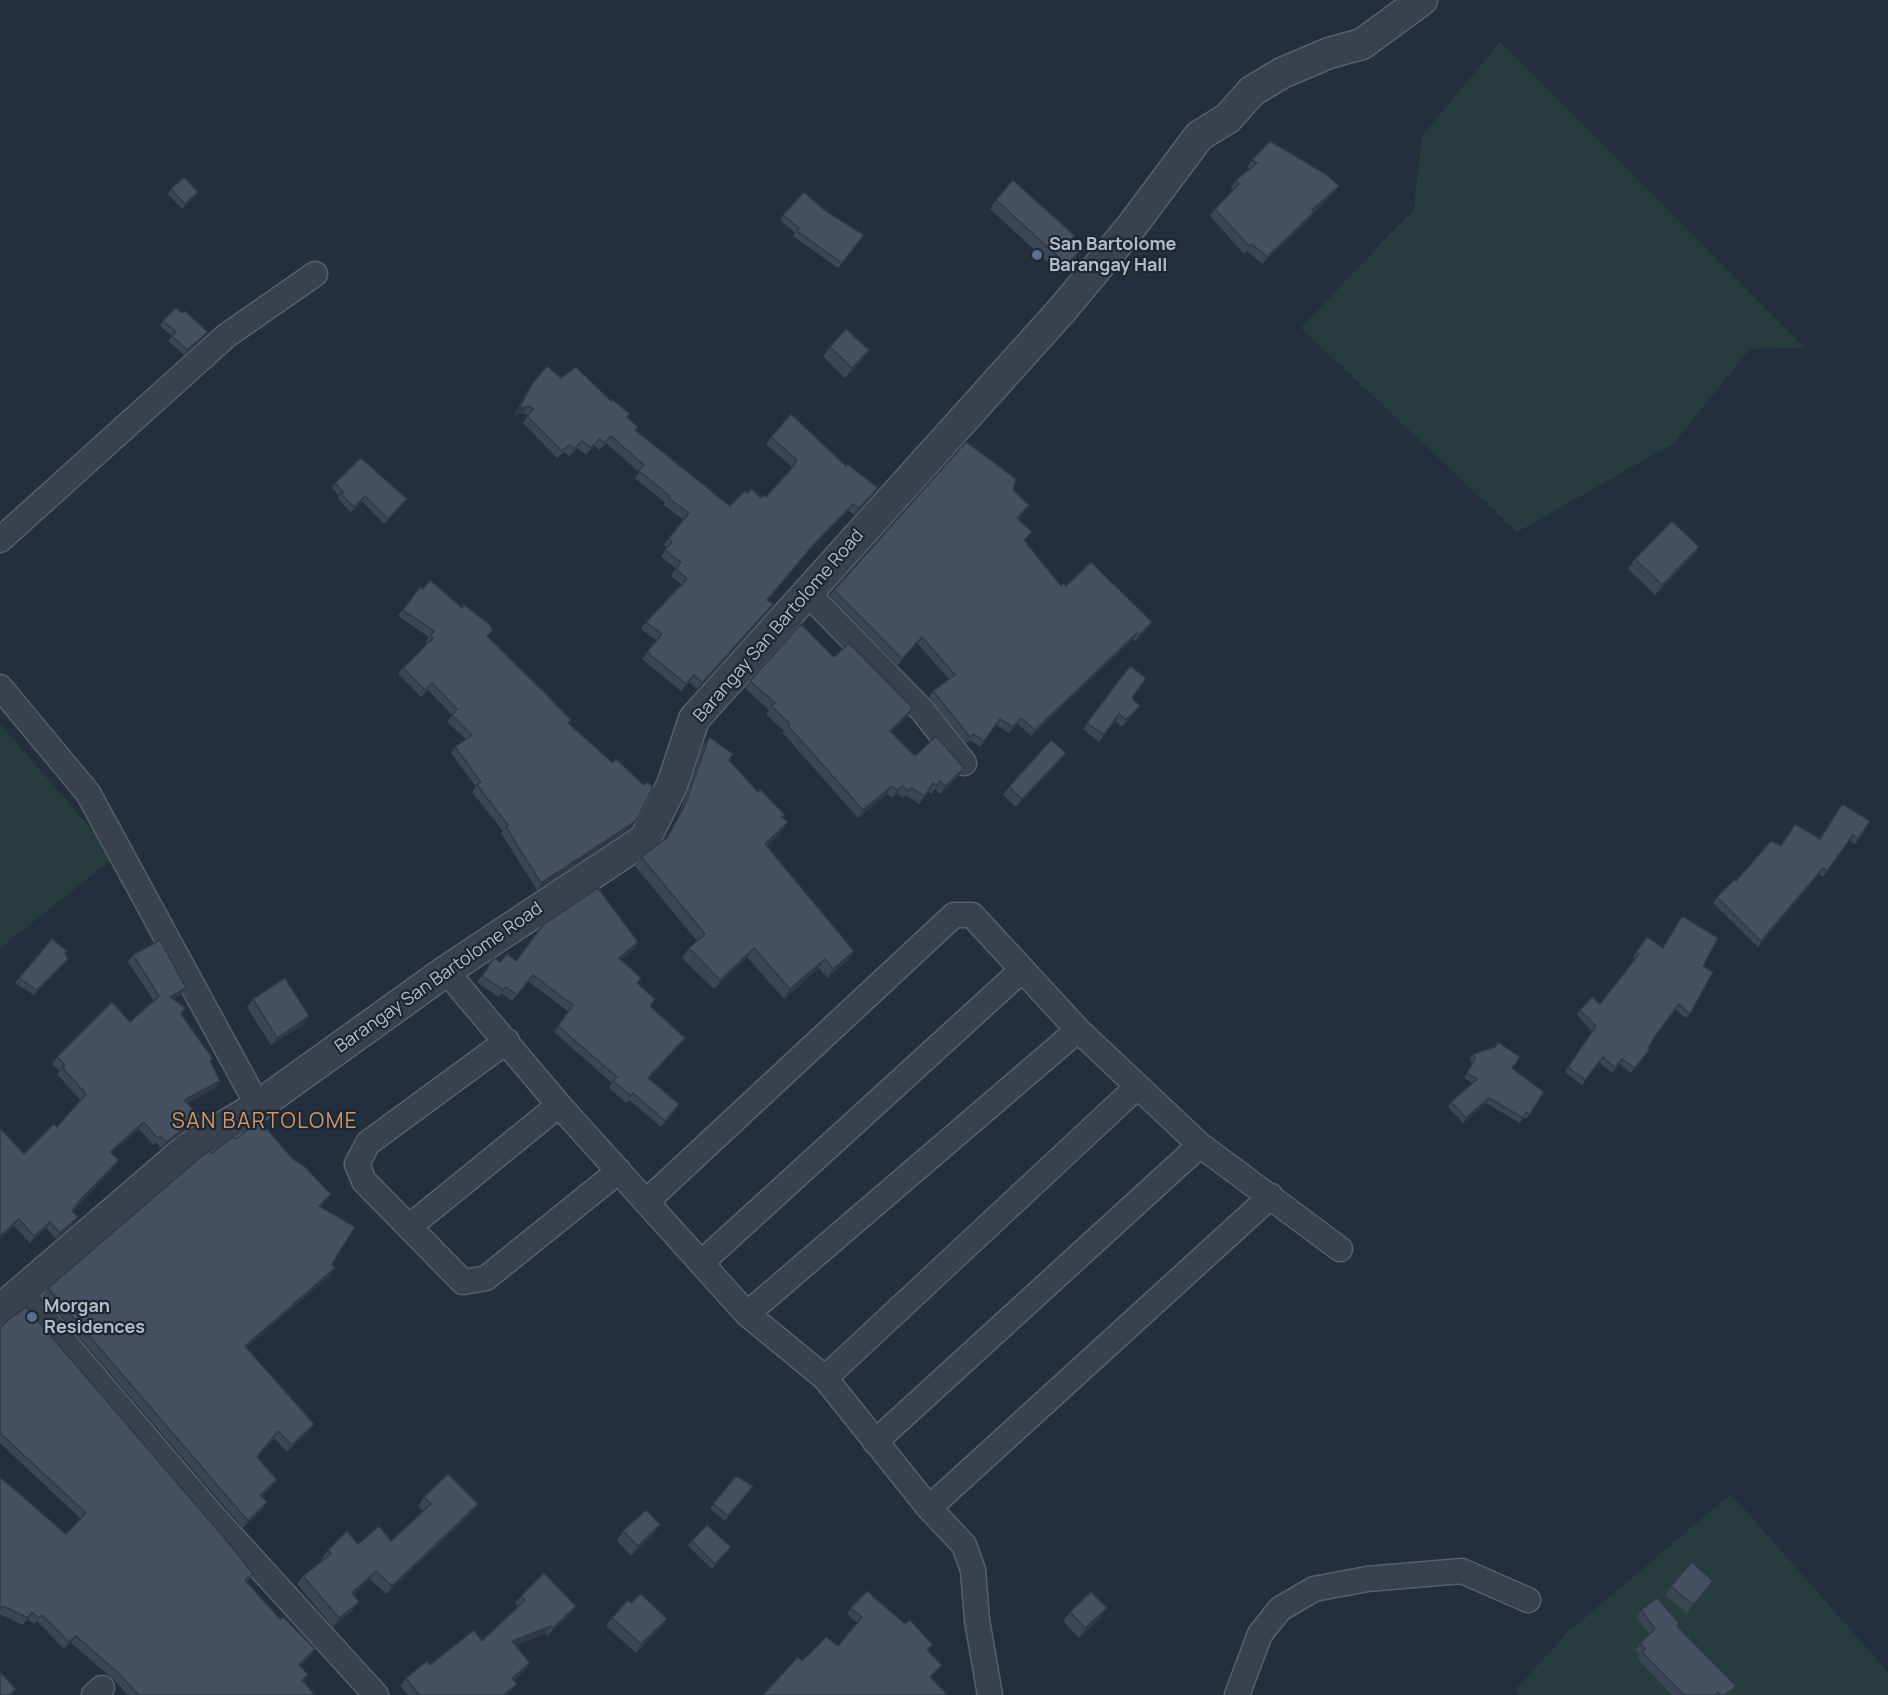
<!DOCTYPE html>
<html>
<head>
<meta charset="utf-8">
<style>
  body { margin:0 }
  canvas { display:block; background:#242f3e }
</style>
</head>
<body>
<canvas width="1888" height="1695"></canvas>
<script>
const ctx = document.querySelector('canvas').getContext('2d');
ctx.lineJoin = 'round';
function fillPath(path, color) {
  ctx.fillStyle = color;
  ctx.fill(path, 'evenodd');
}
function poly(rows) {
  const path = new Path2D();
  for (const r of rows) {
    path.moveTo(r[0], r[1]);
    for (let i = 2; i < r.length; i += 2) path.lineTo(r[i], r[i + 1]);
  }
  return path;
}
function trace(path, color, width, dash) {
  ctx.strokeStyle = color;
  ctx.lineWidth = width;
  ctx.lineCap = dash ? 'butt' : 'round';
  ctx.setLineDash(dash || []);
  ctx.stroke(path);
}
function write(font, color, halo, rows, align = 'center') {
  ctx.font = font + ' Manrope,sans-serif';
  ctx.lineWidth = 4.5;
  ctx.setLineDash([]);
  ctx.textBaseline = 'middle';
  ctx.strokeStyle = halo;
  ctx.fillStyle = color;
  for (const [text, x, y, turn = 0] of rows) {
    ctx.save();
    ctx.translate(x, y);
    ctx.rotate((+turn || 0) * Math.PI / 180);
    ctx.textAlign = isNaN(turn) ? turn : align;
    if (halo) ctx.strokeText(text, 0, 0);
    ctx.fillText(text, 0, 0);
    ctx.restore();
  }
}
fillPath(poly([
  [1500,42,1805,348,1750,349,1674,443,1517,532,1301,328,1414,209,1422,136],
  [0,724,107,847,111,860,0,948],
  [1731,1494,1888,1672,1888,1695,1519,1695,1515,1690,1568,1632]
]), '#263c3f');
const minor = poly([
  [0,540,226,336,315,274],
  [807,593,922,710,964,763],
  [0,687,88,793,258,1106],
  [446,971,559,1105,747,1314,825,1378,929,1508,1271,1196],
  [507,1041,368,1143,357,1164,364,1181,463,1282,486,1278,619,1171],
  [647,1201,954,915,972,915,1078,1030,1200,1145,1340,1249],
  [409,1227,559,1105],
  [701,1263,1022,970],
  [21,1291,213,1516,376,1695],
  [747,1314,1078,1030],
  [825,1378,1137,1087],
  [875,1442,1200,1145],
  [929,1508,964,1545,973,1570,977,1620,990,1695],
  [94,1695,102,1688],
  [1237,1695,1260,1634,1280,1609,1314,1589,1367,1579,1462,1571,1528,1600]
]);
const tertiary = poly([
  [0,1310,188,1148,258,1106,446,971,645,839,672,785,694,719,1062,310,1131,227,1199,136,1228,118,1252,91,1282,73,1329,53,1362,44,1422,0]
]);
trace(minor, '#565f6c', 27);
trace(tertiary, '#565f6c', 33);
trace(minor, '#38414e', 24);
trace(tertiary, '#38414e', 30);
fillPath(poly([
  [1252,160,1339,186,1334,193,1314,212,1309,219,1262,264,1247,251,1244,254,1210,216,1215,209,1233,190,1231,187,1236,180,1250,169,1247,167],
  [171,189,198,192,195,197,182,209,168,194],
  [996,200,1075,236,1070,243,1079,252,1073,261,1061,274,990,209],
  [824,210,864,235,838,268,793,236,795,233,780,220,783,215],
  [163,321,204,336,184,355,168,341,172,336,160,326],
  [830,347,863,360,845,378,823,356],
  [561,378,627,418,636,430,730,506,747,493,761,498,766,497,792,467,766,444,771,437,873,494,854,515,848,510,809,550,768,600,768,611,697,689,689,682,681,691,642,659,656,640,641,629,646,622,682,585,671,576,676,568,661,557,667,548,664,545,683,519,663,505,665,503,635,478,639,472,606,443,599,450,594,445,586,455,577,448,569,456,564,452,557,458,523,423,528,415,523,413,514,416,527,391,532,384],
  [335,483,407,499,404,504,384,524,362,501,351,512,338,499,339,496,332,488],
  [1013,490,1029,505,1018,519,1027,538,1025,541,1061,586,1066,586,1152,622,1148,628,1135,641,1133,639,1031,736,1017,723,1009,733,996,725,980,747,970,740,966,743,929,697,933,691,949,679,917,643,898,665,829,596,834,590],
  [1699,547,1692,557,1655,595,1628,569,1635,559],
  [420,587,488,637,569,723,632,827,537,890,501,833,503,831,472,792,476,787,451,753,455,747,466,739,447,722,452,715,428,690,421,697,398,674,403,668,427,644,425,643,429,637,398,616],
  [834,657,908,716,891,732,915,756,959,776,940,794,935,789,931,794,928,791,919,804,906,795,903,798,898,794,892,798,887,794,858,818,783,733,784,731,766,714,769,710,745,688,750,681],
  [1130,666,1132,698,1135,712,1122,727,1115,720,1099,742,1083,729],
  [709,737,758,792,785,815,783,818,788,822,781,832,767,846,848,960,827,978,819,968,784,999,747,957,714,989,682,958,689,948,697,941,635,866,641,857,665,840,678,817,703,747],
  [1066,753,1060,761,1016,807,1003,795,1009,787],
  [1870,821,1855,844,1849,840,1823,877,1819,874,1758,947,1713,903,1717,897,1781,846,1819,839],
  [1647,937,1662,947,1703,966,1690,1014,1686,1018,1675,1009,1655,1037,1648,1048,1650,1049,1631,1073,1619,1064,1612,1073,1599,1062,1582,1085,1565,1072,1592,1031,1577,1015,1580,1010,1600,1004,1635,959,1633,957],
  [634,949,620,960,641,978,637,984,650,1006,685,1038,680,1044,649,1078,675,1111,661,1127,629,1100,626,1103,609,1088,612,1083,554,1032,569,1012,528,981,512,1001,501,993,499,997,477,982,494,958,500,962,516,961],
  [133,955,186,988,181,994,173,999,181,1014,211,1062,216,1088,187,1103,200,1116,193,1125,161,1148,156,1142,153,1145,139,1129,111,1153,119,1160,114,1167,73,1211,73,1224,56,1239,46,1228,30,1243,14,1226,0,1239,0,1128,24,1154,57,1127,80,1100,57,1074,60,1071,52,1064,57,1057,130,1022,154,1001,128,962],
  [68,959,64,963,34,995,15,983,19,978],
  [253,999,304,1024,271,1045,247,1007],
  [1473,1054,1512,1069,1544,1092,1526,1119,1523,1118,1520,1123,1486,1103,1463,1123,1448,1107,1451,1102,1472,1083,1464,1078,1472,1064,1470,1058],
  [236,1139,293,1159,331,1194,320,1207,332,1264,331,1275,246,1347,314,1424,309,1431,287,1452,274,1438,257,1457,272,1487,261,1497,267,1502,262,1509,243,1528,43,1295,48,1288,212,1153],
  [0,1328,253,1574,247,1582,280,1619,315,1649,310,1656,300,1666,303,1681,315,1695,128,1695,112,1678,71,1643,64,1649,37,1621,34,1624,27,1619,23,1625,0,1614,0,1477,66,1534,81,1519,0,1443],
  [750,1491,725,1521,710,1509,713,1504],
  [424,1497,472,1513,386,1594,370,1579,353,1595,353,1610,333,1627,297,1584,303,1576,323,1560,322,1558,328,1550,358,1544,391,1541,423,1511,418,1506],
  [660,1525,653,1535,631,1556,617,1541,623,1531],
  [692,1541,727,1552,712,1569,688,1546],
  [1671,1586,1707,1590,1687,1613,1665,1595],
  [521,1596,570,1614,547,1636,545,1634,515,1645,525,1671,514,1680,517,1684,511,1691,507,1695,408,1695,400,1686,406,1678,430,1665,482,1641,519,1607,515,1603],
  [851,1608,928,1652,937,1671,802,1661,838,1646,857,1623,847,1614],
  [1641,1610,1677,1626,1731,1693,1728,1695,1672,1695,1637,1658,1640,1655,1635,1650,1640,1643,1649,1634,1636,1616],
  [1070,1612,1100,1618,1079,1638,1063,1621],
  [612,1618,667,1619,661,1627,636,1653,606,1626]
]), '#3b4654');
fillPath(poly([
  [1339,186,1334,193,1307,217,1312,210],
  [198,192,195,197,182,209,185,204],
  [1314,212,1309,219,1262,264,1267,257],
  [1079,252,1073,261,1061,274,1067,265],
  [208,332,204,336,184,355,187,350],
  [869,350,863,360,845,378,852,368],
  [528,406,523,413,514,416,519,409],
  [878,488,873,494,854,515,859,508],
  [407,499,404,504,384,524,388,519],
  [853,504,848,510,809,550,762,607,814,544],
  [1699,547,1692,557,1655,595,1662,585],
  [773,604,768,611,697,689,702,683],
  [1152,622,1148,628,1135,641,1139,635],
  [1137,633,1133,639,1031,736,1035,730],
  [922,637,917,643,898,665,902,659],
  [1140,706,1135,712,1122,727,1126,720],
  [913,708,908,716,885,738,890,731],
  [1066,753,1060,761,1016,807,1022,799],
  [964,768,959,776,940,794,945,786],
  [892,786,887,794,858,818,863,810],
  [903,786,898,794,892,798,897,790],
  [636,821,632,827,537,890,541,883],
  [788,822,781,832,759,854,765,844],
  [1823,868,1819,874,1758,947,1761,941],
  [638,942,634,949,614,964,619,958],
  [754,948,747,957,714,989,720,980],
  [854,951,848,960,827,978,833,969],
  [68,959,64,963,34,995,37,990],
  [825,959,819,968,784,999,790,989],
  [186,988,181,994,165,1003,170,997],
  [309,1016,304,1024,271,1045,277,1038],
  [685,1038,680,1044,644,1084,648,1078],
  [220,1081,216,1088,180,1107,184,1100],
  [1489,1098,1486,1103,1463,1123,1466,1118],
  [200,1116,193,1125,161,1148,166,1142],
  [144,1122,139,1129,105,1158,110,1152],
  [119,1160,114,1167,77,1206,81,1199],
  [78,1217,73,1224,56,1239,60,1233],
  [19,1219,14,1226,0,1239,0,1236],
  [50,1222,46,1228,30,1243,34,1236],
  [335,1268,331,1275,240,1353,245,1346],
  [314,1424,309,1431,287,1452,292,1445],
  [277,1480,272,1487,255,1502,260,1495],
  [267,1502,262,1509,243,1528,248,1521],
  [478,1504,472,1513,386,1594,392,1586],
  [660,1525,653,1535,631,1556,638,1546],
  [376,1571,370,1579,346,1601,352,1593],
  [1713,1581,1707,1590,1687,1613,1693,1605],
  [359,1602,353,1610,333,1627,339,1618],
  [576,1606,570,1614,547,1636,553,1628],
  [1107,1608,1100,1618,1079,1638,1085,1628],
  [667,1619,661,1627,636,1653,641,1644],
  [551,1626,545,1634,506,1648,512,1641],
  [76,1636,71,1643,64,1649,69,1642],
  [315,1649,310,1656,294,1671,299,1664],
  [530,1663,525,1671,507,1686,512,1678],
  [517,1684,511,1691,507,1695,503,1695]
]), '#303945');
const building = poly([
  [1270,141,1327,175,1339,186,1312,210,1314,212,1267,257,1252,244,1249,246,1215,209,1239,184,1236,180,1257,163,1252,160,1270,141],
  [184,177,198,192,185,204,171,189,184,177],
  [1013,180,1075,236,1069,242,1079,252,1067,265,996,200,1013,180],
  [804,192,824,210,864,235,842,263,797,231,799,228,783,215,804,192],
  [176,307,182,313,185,311,208,332,187,350,172,336,176,332,163,321,176,307],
  [846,329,869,350,852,368,830,347,846,329],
  [547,366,561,378,576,367,611,401,613,400,630,414,627,417,638,427,635,430,730,506,745,491,747,493,752,489,761,498,764,495,766,497,791,469,797,460,771,437,791,414,846,466,847,464,878,488,859,508,853,504,814,544,767,600,773,604,702,683,694,675,686,684,647,652,662,634,646,622,687,579,676,569,681,562,665,550,672,542,669,538,689,513,668,498,670,496,639,471,644,465,611,436,604,443,599,439,591,448,582,441,574,449,569,445,562,451,527,416,534,409,528,406,519,409,532,384,547,366],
  [966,442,1016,479,1013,490,1029,505,1017,518,1032,532,1024,540,1061,586,1064,583,1066,586,1091,562,1152,622,1139,635,1137,633,1035,730,1021,718,1013,727,1000,719,984,741,974,734,970,737,933,691,955,675,922,637,902,659,834,590,966,442],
  [361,458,407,499,388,519,365,496,354,507,341,494,343,492,335,483,361,458],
  [1672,521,1699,547,1662,585,1635,559,1672,521],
  [430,580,462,608,464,605,489,624,493,630,487,636,546,694,571,720,568,723,613,763,616,759,644,785,647,782,653,787,636,821,541,883,506,827,508,825,477,785,481,782,455,747,472,735,452,715,457,709,432,683,425,690,403,668,433,638,430,636,434,631,403,610,420,587,423,589,430,580],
  [801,624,834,657,849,643,913,708,890,731,915,756,936,736,964,768,945,786,940,781,937,786,933,783,925,796,911,788,908,791,903,786,897,790,892,786,863,810,788,726,790,724,771,706,775,703,750,681,801,624],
  [1130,666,1146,678,1132,698,1140,706,1126,720,1119,714,1104,735,1087,723,1130,666],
  [709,737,733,754,729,760,758,792,760,789,785,815,782,817,788,822,765,844,854,951,833,969,825,959,790,989,754,948,720,980,689,948,705,934,641,857,667,838,684,807,709,737],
  [1051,740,1066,753,1022,799,1009,787,1051,740],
  [1842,804,1870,821,1858,839,1853,835,1827,871,1823,868,1761,941,1717,897,1734,880,1736,881,1771,841,1781,846,1795,824,1820,839,1842,804],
  [598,888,638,942,619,958,641,978,637,983,655,999,650,1006,685,1038,648,1078,679,1104,665,1121,633,1093,631,1096,613,1081,617,1077,558,1026,573,1005,533,975,517,995,506,987,503,990,482,976,494,958,500,962,507,954,516,961,543,925,598,888],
  [1682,916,1718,938,1703,966,1713,972,1690,1014,1679,1004,1656,1035,1648,1048,1650,1049,1635,1068,1622,1059,1615,1068,1603,1057,1585,1080,1568,1067,1596,1026,1580,1010,1592,997,1600,1004,1639,954,1636,952,1647,937,1663,948,1682,916],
  [52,939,67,951,65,954,68,959,37,990,19,978,52,939],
  [160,940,186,988,170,997,185,1008,181,1014,213,1059,210,1061,220,1081,184,1100,200,1116,166,1142,160,1136,157,1138,144,1122,110,1152,119,1160,81,1199,72,1211,78,1217,60,1233,50,1222,34,1236,19,1219,0,1236,0,1128,24,1154,54,1124,57,1127,86,1094,62,1067,65,1065,57,1057,112,1002,130,1022,159,996,133,955,160,940],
  [285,978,309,1016,277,1038,253,999,285,978],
  [1498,1042,1520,1057,1512,1068,1544,1092,1529,1115,1526,1112,1523,1118,1489,1098,1466,1118,1451,1102,1477,1079,1467,1073,1475,1059,1473,1054,1495,1047,1498,1042],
  [260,1121,293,1159,303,1165,331,1194,319,1206,355,1227,332,1264,335,1268,245,1346,314,1424,292,1445,278,1431,257,1457,277,1480,260,1495,267,1502,248,1521,48,1288,203,1155,210,1151,212,1153,233,1137,236,1139,260,1121],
  [26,1307,228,1542,253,1574,245,1580,280,1619,283,1617,315,1649,299,1664,308,1675,302,1680,315,1695,139,1695,117,1672,76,1636,69,1642,42,1615,39,1618,32,1612,28,1618,3,1606,0,1610,0,1477,66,1534,86,1513,0,1433,0,1328,8,1320,26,1307],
  [448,1474,478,1504,392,1586,376,1571,352,1593,359,1602,339,1618,303,1576,331,1554,328,1550,347,1531,358,1544,379,1526,391,1541,431,1504,424,1497,448,1474],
  [736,1476,753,1486,728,1516,713,1504,736,1476],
  [646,1510,660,1525,638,1546,623,1531,646,1510],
  [707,1525,731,1547,715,1564,692,1541,707,1525],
  [1692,1562,1713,1581,1693,1605,1671,1586,1692,1562],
  [544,1573,576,1606,553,1628,551,1626,512,1641,530,1663,512,1678,517,1684,503,1695,419,1695,406,1678,427,1661,430,1665,474,1630,482,1641,525,1600,521,1596,544,1573],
  [867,1591,905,1624,910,1620,933,1645,927,1650,942,1665,930,1677,946,1693,944,1695,763,1695,798,1657,802,1661,826,1637,838,1646,862,1617,851,1608,867,1591],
  [1091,1592,1107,1608,1085,1628,1070,1612,1091,1592],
  [641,1594,667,1619,641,1644,612,1618,628,1600,631,1603,641,1594],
  [1657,1598,1679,1623,1677,1626,1736,1686,1725,1695,1720,1695,1718,1692,1714,1695,1684,1695,1642,1652,1645,1649,1640,1643,1655,1629,1641,1610,1657,1598],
  [0,1672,16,1689,10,1695,0,1695,0,1672]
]);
fillPath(building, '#455162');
trace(building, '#303945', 1.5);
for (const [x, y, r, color] of [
  [1037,255,6,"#5c6f8a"],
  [32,1317,6,"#5c6f8a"]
]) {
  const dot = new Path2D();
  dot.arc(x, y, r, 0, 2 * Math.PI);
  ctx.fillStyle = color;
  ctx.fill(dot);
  trace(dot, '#1d2633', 2);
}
write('bold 18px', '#b4bcc9', '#1d2633', [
  ["San Bartolome",1049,245],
  ["Barangay Hall",1049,266],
  ["Morgan",44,1307],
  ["Residences",44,1328]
], 'left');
write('18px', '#b4bcc9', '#1d2633', [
  ["Barangay San Bartolome Road",779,626,-49],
  ["Barangay San Bartolome Road",439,978,-35]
]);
ctx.letterSpacing = '1.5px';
write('21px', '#d59563', '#1d2633', [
  ["SAN BARTOLOME",265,1122]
]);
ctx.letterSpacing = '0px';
</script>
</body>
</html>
